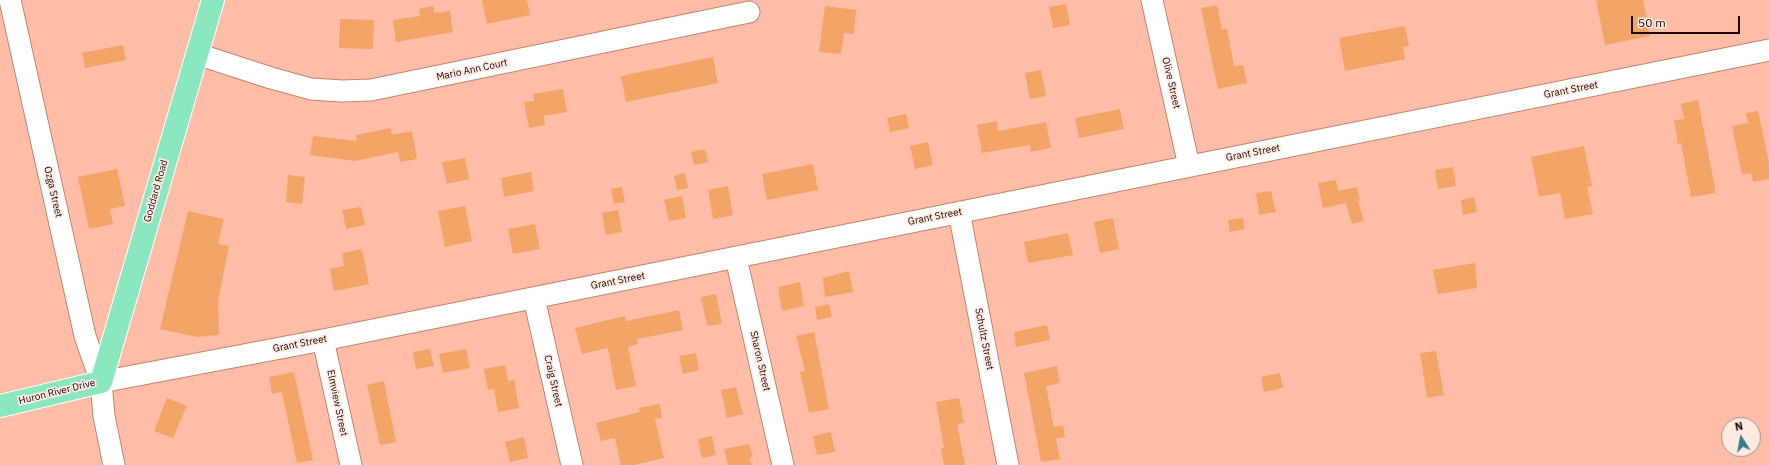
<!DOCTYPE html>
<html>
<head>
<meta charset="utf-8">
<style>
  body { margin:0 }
  #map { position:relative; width:1769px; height:465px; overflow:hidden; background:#ffbca6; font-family:"IBM Plex Sans",sans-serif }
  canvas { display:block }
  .north { position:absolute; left:1721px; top:417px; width:40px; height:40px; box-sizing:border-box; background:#ffeae3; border:1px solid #a59089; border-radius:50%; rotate:349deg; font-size:11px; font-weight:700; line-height:16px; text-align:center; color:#1f0803 }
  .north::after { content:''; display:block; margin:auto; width:14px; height:18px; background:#387a8c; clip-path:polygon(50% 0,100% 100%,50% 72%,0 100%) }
  .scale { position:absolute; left:1631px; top:16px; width:109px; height:18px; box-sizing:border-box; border:2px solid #1f0803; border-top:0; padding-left:5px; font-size:12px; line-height:14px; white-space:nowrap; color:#1f0803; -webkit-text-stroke:3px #ffeae3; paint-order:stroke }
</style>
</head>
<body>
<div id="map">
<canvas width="1769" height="465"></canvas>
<div class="north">N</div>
<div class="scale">50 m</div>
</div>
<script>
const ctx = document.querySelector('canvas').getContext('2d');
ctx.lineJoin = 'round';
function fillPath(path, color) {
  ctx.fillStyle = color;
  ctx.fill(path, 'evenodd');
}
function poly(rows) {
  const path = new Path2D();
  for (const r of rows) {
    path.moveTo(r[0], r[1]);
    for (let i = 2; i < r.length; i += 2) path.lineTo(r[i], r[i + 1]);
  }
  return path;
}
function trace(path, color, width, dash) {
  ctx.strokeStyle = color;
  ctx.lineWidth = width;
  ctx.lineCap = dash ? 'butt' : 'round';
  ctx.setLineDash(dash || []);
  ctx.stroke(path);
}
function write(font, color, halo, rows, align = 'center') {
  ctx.font = font + ' "IBM Plex Sans",sans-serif';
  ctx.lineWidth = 3.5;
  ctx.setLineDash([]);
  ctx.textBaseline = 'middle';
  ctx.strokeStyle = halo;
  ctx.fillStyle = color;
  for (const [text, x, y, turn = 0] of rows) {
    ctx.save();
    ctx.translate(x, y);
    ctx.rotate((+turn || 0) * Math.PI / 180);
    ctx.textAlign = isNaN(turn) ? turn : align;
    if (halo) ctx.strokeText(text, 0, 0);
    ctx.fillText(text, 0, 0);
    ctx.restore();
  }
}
fillPath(poly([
  [482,0,527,0,530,15,487,24],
  [1596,0,1643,0,1650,36,1605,45],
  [1066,4,1070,25,1053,28,1049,7],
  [1217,5,1222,30,1227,29,1234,66,1243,65,1247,83,1218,89,1201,8],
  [433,6,435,13,450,11,453,32,396,42,393,20,420,16,419,9],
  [825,6,856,10,854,34,844,33,841,54,819,52],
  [340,19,374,20,373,49,339,48],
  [1405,26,1409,46,1403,47,1405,59,1345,71,1339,38],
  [123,45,126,60,85,68,82,53],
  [713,57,718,83,626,102,621,76],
  [1041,70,1046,96,1030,99,1025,73],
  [563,89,567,112,544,116,545,125,529,128,524,102,534,101,533,94],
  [1698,100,1716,193,1691,197,1681,143,1678,144,1674,120,1684,119,1681,104],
  [1120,109,1124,129,1079,138,1075,118],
  [1758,111,1769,163,1769,179,1753,182,1751,173,1742,175,1732,126,1748,123,1746,113],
  [906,114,909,128,890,132,887,118],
  [997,121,998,131,1046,122,1051,148,1031,152,1030,145,982,153,977,125],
  [391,128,392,135,412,131,417,159,400,162,398,152,355,161,310,155,313,136,357,141,356,135],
  [928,142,933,165,915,169,910,146],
  [1584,146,1592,186,1587,187,1593,214,1565,219,1560,193,1539,197,1531,157],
  [705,149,708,162,694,165,691,152],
  [465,158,469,179,447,184,442,162],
  [813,164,818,190,767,200,762,174],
  [1453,167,1456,186,1438,189,1435,170],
  [117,169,125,206,110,209,113,224,89,229,78,177],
  [531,172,534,191,504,197,501,178],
  [685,173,688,188,677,190,674,176],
  [288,175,305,177,302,204,286,202],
  [1336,180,1338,191,1357,187,1360,201,1358,201,1364,221,1352,224,1346,203,1323,208,1318,183],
  [728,186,733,215,713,219,708,190],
  [622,187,625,202,614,204,611,189],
  [1271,191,1276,212,1259,215,1256,193],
  [682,196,686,218,669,221,664,200],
  [1474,197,1477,212,1463,215,1461,200],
  [465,206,472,241,445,247,438,211],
  [361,207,365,225,346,229,342,210],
  [618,210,622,232,606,235,602,213],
  [188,211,224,219,218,244,229,246,218,301,219,335,197,337,160,329],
  [1113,218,1119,249,1100,253,1094,222],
  [1243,218,1245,229,1230,232,1228,220],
  [535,224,540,249,513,254,508,229],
  [1068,233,1073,255,1028,263,1024,242],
  [362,249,369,284,334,291,330,269,344,266,342,253],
  [1475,263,1477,288,1438,294,1433,270],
  [849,271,853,292,825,297,823,278],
  [800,282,804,306,782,311,778,287],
  [716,294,722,324,707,326,701,297],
  [829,304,832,317,817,320,815,307],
  [679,310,683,330,637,339,638,344,628,347,636,386,616,390,608,348,582,354,575,328,625,316,626,321],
  [1047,325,1050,340,1016,347,1014,332],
  [814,332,829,409,809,413,800,372,805,371,796,336],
  [430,349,434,366,416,369,413,352],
  [466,349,470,368,443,373,439,354],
  [1436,351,1444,395,1427,398,1420,353],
  [696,353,699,370,683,374,679,356],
  [505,365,508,381,514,380,519,408,498,412,494,389,488,390,484,369],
  [1057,366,1060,383,1046,386,1054,427,1063,425,1065,437,1056,439,1060,459,1041,462,1024,373],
  [294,372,313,460,297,463,282,392,272,394,269,377],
  [1280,373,1283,388,1264,392,1261,377],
  [384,381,396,442,380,445,367,385],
  [736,387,743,414,727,418,721,390],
  [167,398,187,406,173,438,154,431],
  [959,398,964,423,957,424,965,465,944,465,941,448,944,448,936,402],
  [660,404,662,418,655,419,664,458,634,465,621,465,615,438,601,441,596,423,640,412,639,408],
  [831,432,835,452,817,455,813,436],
  [712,436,716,455,702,458,698,439],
  [524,437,528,458,510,462,505,442],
  [749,444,753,457,750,458,751,465,728,465,724,449]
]), '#f2a566');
const minor = poly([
  [10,0,85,336,101,382,104,416,114,465],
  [1152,0,1189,166],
  [197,54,271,78,311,89,342,91,371,90,749,12],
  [959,212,1008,465],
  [736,258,783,465],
  [534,298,572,465],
  [323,340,351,465],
  [101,382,323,340,1769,50]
]);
const major = poly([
  [0,406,101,382,213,0]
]);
trace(minor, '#c48571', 23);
trace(major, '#fff', 24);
trace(minor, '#fff', 21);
trace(major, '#8ae7be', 22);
write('10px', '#1f0803', '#ffeae3', [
  ["Mario Ann Court",472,70,-12],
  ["Olive Street",1171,83,77],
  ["Grant Street",1571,90,-11],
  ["Grant Street",1253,153,-11],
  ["Goddard Road",156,191,-74],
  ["Ozga Street",53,192,77],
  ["Grant Street",935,217,-11],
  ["Grant Street",618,281,-11],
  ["Schultz Street",984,339,79],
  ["Grant Street",300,344,-11],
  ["Sharon Street",760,361,77],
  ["Craig Street",553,381,77],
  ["Huron River Drive",57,392,-14],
  ["Elmview Street",337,403,78]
]);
</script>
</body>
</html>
